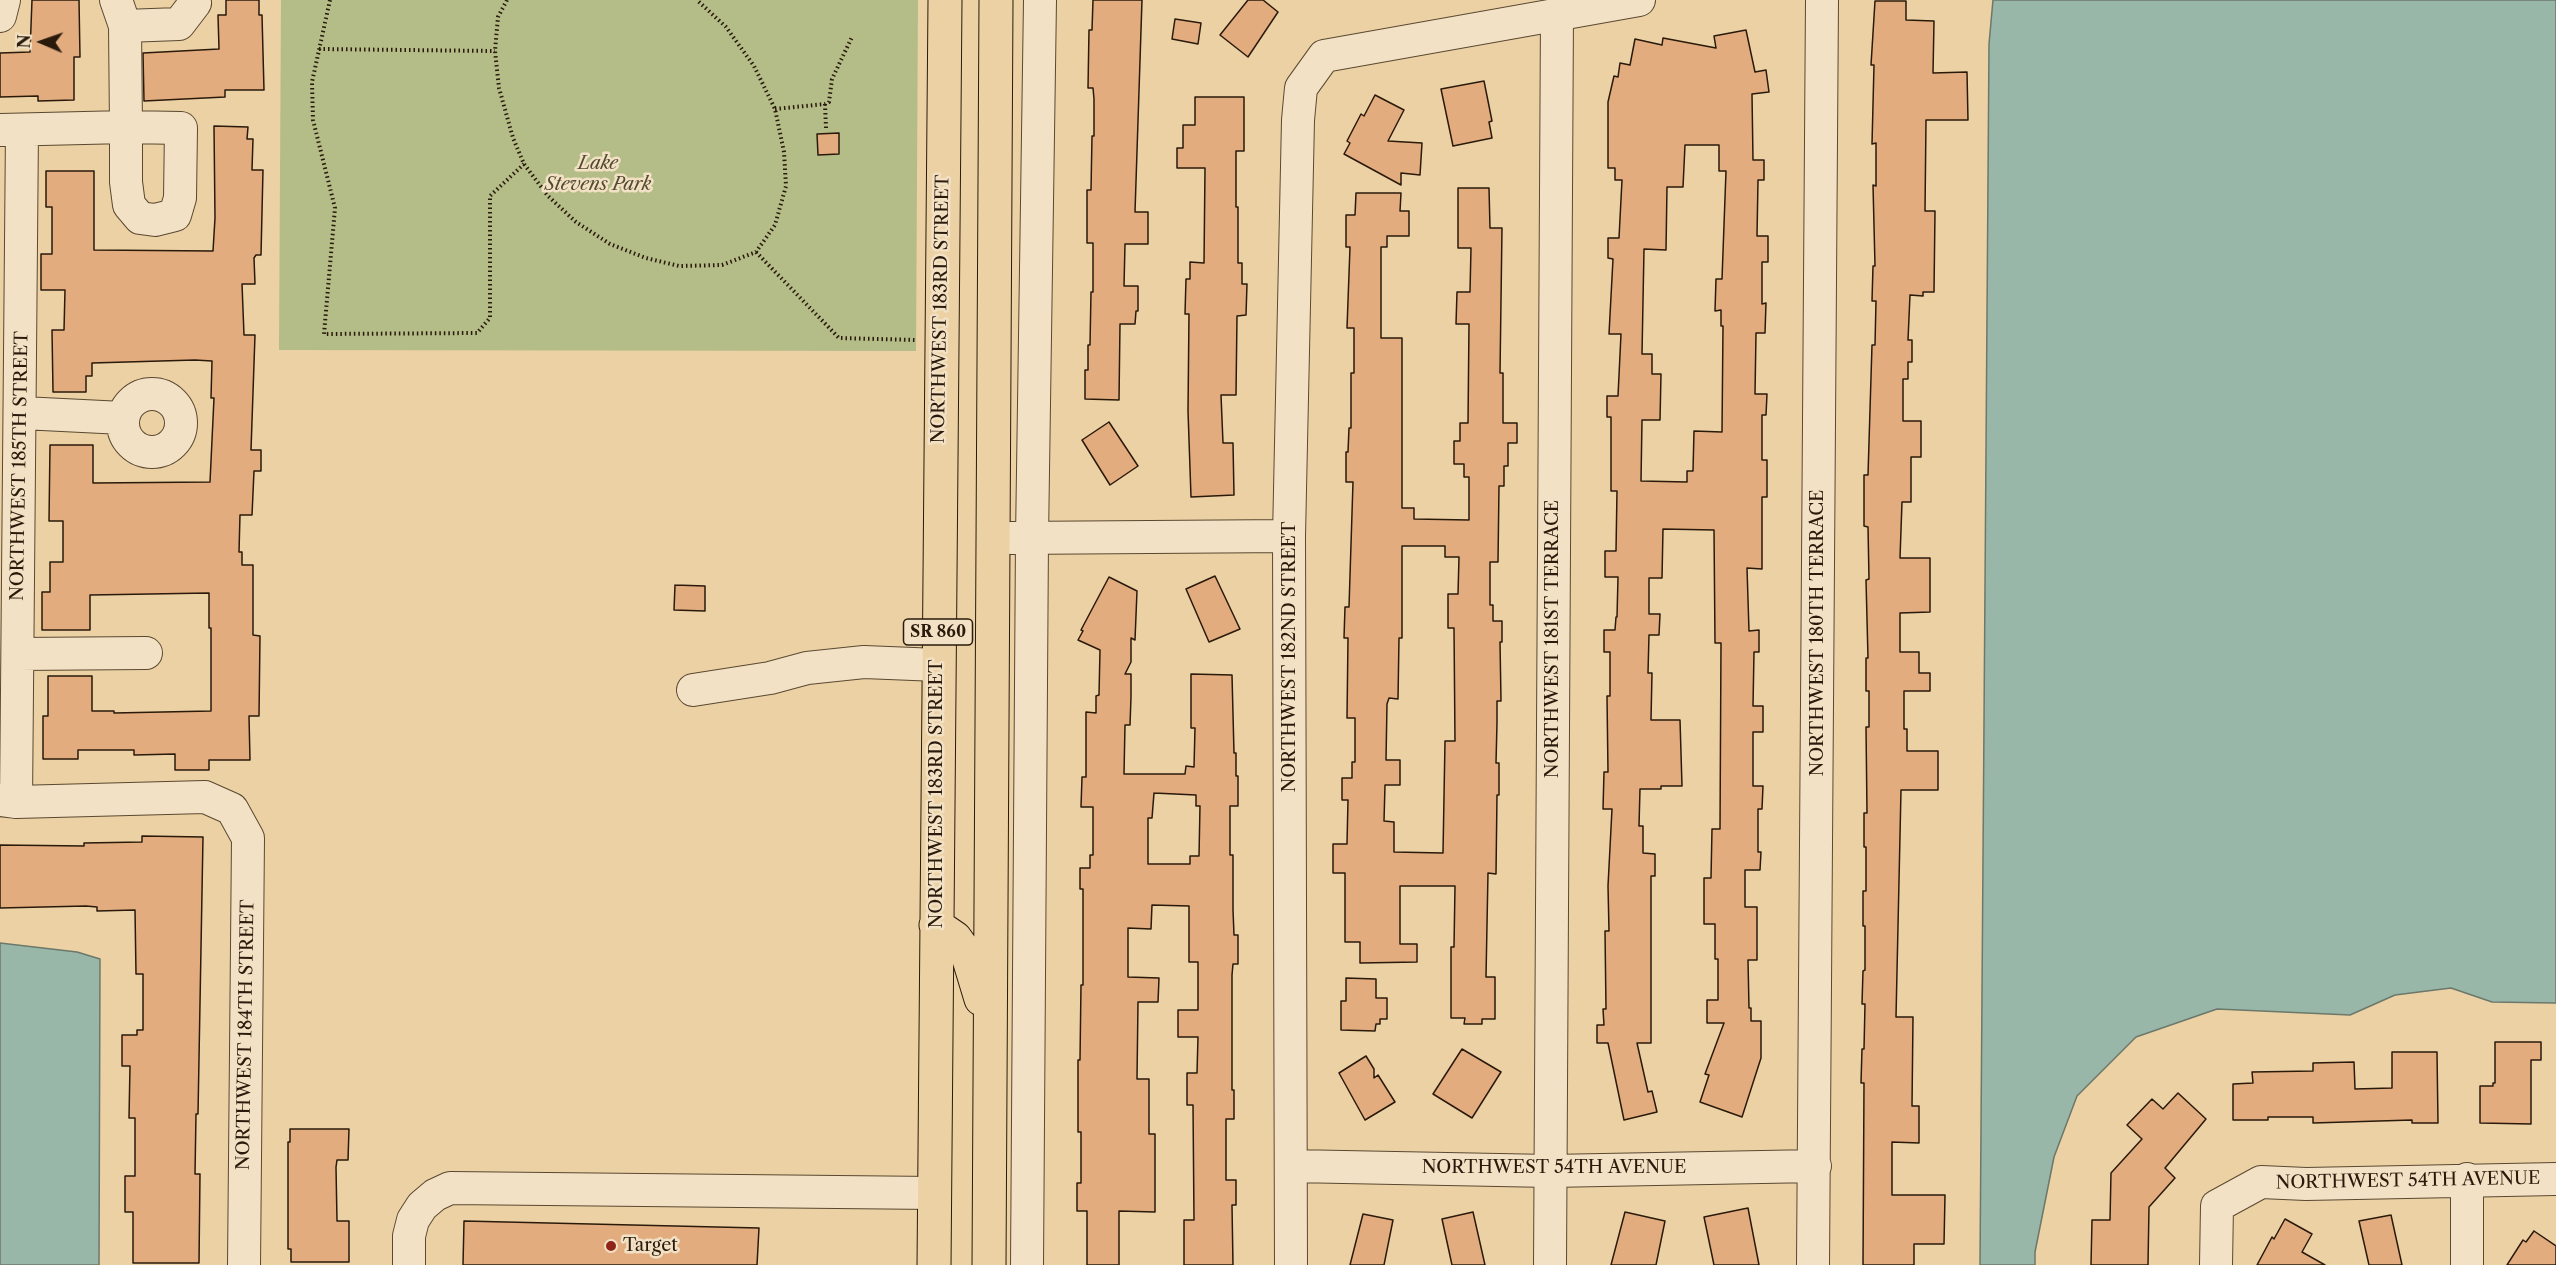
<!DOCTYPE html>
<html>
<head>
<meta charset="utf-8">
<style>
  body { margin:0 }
  #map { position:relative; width:2556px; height:1265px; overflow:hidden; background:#ebd1a4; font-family:"Libre Caslon Text",serif }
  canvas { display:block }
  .north { position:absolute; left:12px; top:12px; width:60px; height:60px; -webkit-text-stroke:4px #f2e1c4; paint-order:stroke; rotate:272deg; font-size:16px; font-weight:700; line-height:24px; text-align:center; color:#2a1a0b }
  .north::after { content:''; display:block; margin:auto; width:21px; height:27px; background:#2a1a0b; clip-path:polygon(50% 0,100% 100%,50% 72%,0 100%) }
</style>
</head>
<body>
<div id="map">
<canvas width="2556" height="1265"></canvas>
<div class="north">N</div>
</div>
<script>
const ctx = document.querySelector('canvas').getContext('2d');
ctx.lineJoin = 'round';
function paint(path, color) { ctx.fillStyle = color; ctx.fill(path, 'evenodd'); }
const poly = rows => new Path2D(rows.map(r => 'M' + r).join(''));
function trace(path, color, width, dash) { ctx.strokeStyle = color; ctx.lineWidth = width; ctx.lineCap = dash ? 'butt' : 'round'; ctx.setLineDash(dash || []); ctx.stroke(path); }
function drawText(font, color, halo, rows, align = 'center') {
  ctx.font = font + ' "Libre Caslon Text",serif'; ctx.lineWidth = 5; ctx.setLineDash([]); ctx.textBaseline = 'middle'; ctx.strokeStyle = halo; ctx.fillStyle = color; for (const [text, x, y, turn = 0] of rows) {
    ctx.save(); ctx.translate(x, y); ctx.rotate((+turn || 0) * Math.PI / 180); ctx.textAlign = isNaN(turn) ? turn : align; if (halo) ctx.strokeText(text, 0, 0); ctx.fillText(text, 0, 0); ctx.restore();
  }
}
paint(poly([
  [281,0,918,0,916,351,279,350]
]), '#b4bc88');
const water = poly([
  [1993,0,2556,0,2556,1003,2492,1002,2451,988,2395,995,2350,1015,2217,1009,2136,1037,2077,1096,2054,1157,2035,1252,2035,1265,1980,1265,1989,44,1993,0],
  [0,943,77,952,100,959,99,1265,0,1265,0,943]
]);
paint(water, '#98b7a9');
trace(water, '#6c786a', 1.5);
const building = poly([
  [32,0,79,0,80,57,74,57,74,100,38,101,38,96,0,97,0,53,30,52,32,0],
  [226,0,259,0,259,15,262,15,264,90,225,90,225,97,144,101,143,53,219,49,218,15,226,15,226,0],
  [1093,0,1142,0,1135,212,1148,212,1148,244,1125,244,1124,286,1138,286,1138,311,1136,311,1135,324,1120,324,1119,400,1085,399,1085,370,1088,370,1088,345,1090,345,1091,292,1093,292,1093,243,1087,243,1087,190,1091,190,1092,136,1094,136,1094,99,1093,88,1088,88,1089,30,1092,30,1093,0],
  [1248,0,1263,0,1278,12,1248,57,1220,35,1248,0],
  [1875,1,1906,1,1906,20,1934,21,1933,73,1967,72,1968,120,1926,120,1925,211,1935,211,1934,292,1923,292,1923,296,1910,295,1908,340,1912,340,1912,362,1908,362,1908,379,1903,379,1903,421,1921,421,1921,457,1911,457,1911,502,1902,502,1900,558,1930,558,1930,612,1900,613,1900,652,1919,652,1919,673,1930,673,1930,691,1904,691,1904,729,1907,729,1907,751,1938,751,1938,790,1901,790,1896,1017,1913,1017,1912,1106,1919,1106,1919,1143,1892,1142,1892,1195,1945,1195,1944,1244,1914,1244,1914,1265,1863,1265,1864,1083,1861,1083,1862,1049,1864,1049,1865,1004,1862,1004,1863,971,1865,970,1865,926,1863,926,1863,891,1866,891,1866,847,1864,847,1864,813,1867,813,1866,727,1869,727,1869,691,1866,691,1866,658,1868,658,1866,580,1869,579,1868,527,1864,526,1864,475,1868,475,1872,345,1875,345,1876,301,1872,301,1873,266,1875,266,1873,185,1876,186,1876,143,1872,144,1874,65,1871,65,1875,1],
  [1175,19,1201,23,1198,44,1172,39,1175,19],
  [1746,30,1755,72,1766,70,1769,92,1752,94,1753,160,1764,160,1764,180,1758,180,1757,236,1768,236,1768,262,1762,262,1762,304,1766,303,1765,333,1756,333,1755,394,1767,394,1766,415,1762,415,1762,460,1767,460,1767,497,1762,497,1762,569,1747,568,1749,631,1759,630,1759,652,1754,652,1753,706,1763,706,1763,732,1753,732,1753,786,1763,786,1762,809,1758,809,1758,852,1761,852,1760,870,1745,870,1745,907,1757,907,1757,960,1748,960,1749,1008,1751,1008,1751,1021,1761,1021,1761,1058,1742,1117,1700,1102,1709,1075,1705,1074,1724,1023,1707,1023,1707,1000,1718,1000,1718,959,1715,959,1715,924,1704,924,1704,878,1711,878,1712,829,1720,829,1721,643,1715,643,1714,530,1663,529,1662,578,1649,578,1649,614,1660,614,1659,635,1649,635,1648,673,1652,673,1651,720,1680,720,1682,786,1661,786,1661,789,1640,789,1639,826,1643,826,1643,853,1655,854,1655,876,1651,876,1651,1043,1637,1043,1648,1092,1652,1091,1657,1112,1624,1120,1608,1043,1597,1043,1597,1025,1604,1025,1603,1009,1606,1009,1605,931,1609,931,1608,886,1612,809,1603,809,1604,772,1608,772,1607,696,1610,696,1610,652,1604,652,1604,630,1615,630,1616,617,1617,617,1618,577,1605,577,1605,551,1616,551,1617,491,1611,491,1611,417,1607,417,1607,396,1618,396,1621,334,1609,334,1613,259,1608,258,1608,238,1619,238,1622,180,1615,180,1615,168,1608,168,1608,102,1614,76,1618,77,1620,63,1630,65,1635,39,1662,45,1663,38,1716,48,1714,36,1746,30],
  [1685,145,1719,145,1719,171,1726,171,1722,279,1716,279,1715,311,1721,310,1721,326,1723,326,1722,432,1694,431,1693,471,1687,471,1687,482,1641,481,1642,420,1660,420,1661,374,1652,374,1652,354,1642,354,1644,249,1666,250,1667,187,1683,187,1685,145],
  [1484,81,1492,121,1489,122,1492,138,1453,146,1441,89,1484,81],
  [1375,95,1404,110,1388,141,1422,143,1420,175,1401,173,1401,185,1344,154,1350,143,1347,141,1361,114,1364,116,1375,95],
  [1195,97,1244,97,1244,151,1236,151,1236,207,1238,207,1238,263,1242,263,1242,284,1247,284,1246,315,1237,316,1236,395,1221,395,1223,443,1233,443,1234,495,1191,497,1188,411,1189,314,1185,314,1186,279,1190,279,1190,262,1204,263,1205,168,1177,168,1177,148,1183,148,1183,125,1195,125,1195,97],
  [214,126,248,127,247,139,253,139,252,170,263,170,261,255,256,255,254,258,255,284,242,284,244,335,255,335,251,450,261,450,261,471,254,471,252,515,240,515,239,552,242,552,242,565,253,565,253,635,260,636,259,716,249,716,250,760,209,760,209,770,175,770,175,754,134,755,134,750,78,750,78,759,43,759,43,716,48,716,48,676,92,676,92,711,114,711,114,713,211,711,211,628,209,628,209,593,90,595,90,630,42,630,42,592,50,592,50,562,63,562,63,521,49,521,50,445,93,445,93,483,210,482,214,398,211,398,212,361,195,360,92,363,92,376,86,376,86,392,53,392,52,330,64,330,65,290,41,290,41,254,52,254,52,207,46,207,46,171,94,171,94,250,213,251,215,218,214,126],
  [839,133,839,154,818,155,817,134,839,133],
  [1458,188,1489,188,1490,228,1502,228,1500,373,1503,373,1503,423,1517,423,1517,443,1508,443,1508,466,1504,466,1504,486,1499,486,1498,562,1490,562,1490,605,1493,605,1493,621,1502,621,1502,642,1500,642,1501,701,1497,701,1497,723,1496,763,1499,763,1499,795,1497,795,1496,874,1488,873,1486,977,1495,977,1495,1019,1482,1019,1482,1024,1464,1024,1465,1018,1451,1018,1451,947,1454,947,1455,886,1400,886,1400,944,1417,944,1417,962,1360,963,1360,942,1345,942,1345,873,1333,873,1333,844,1347,844,1348,800,1342,800,1342,778,1352,778,1352,762,1355,762,1355,718,1347,718,1348,638,1344,638,1345,607,1349,607,1353,482,1346,482,1346,452,1348,452,1349,428,1351,428,1351,373,1354,373,1354,328,1347,328,1350,247,1346,247,1346,215,1355,215,1356,193,1401,193,1400,211,1409,211,1409,236,1387,236,1387,247,1381,247,1381,338,1402,338,1402,508,1414,508,1414,519,1469,520,1469,477,1464,477,1464,464,1454,464,1454,441,1460,441,1460,423,1468,423,1469,324,1456,324,1457,292,1470,292,1471,248,1458,248,1458,188],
  [1402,546,1445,546,1445,557,1459,557,1458,594,1448,594,1448,628,1454,628,1455,741,1445,741,1443,853,1394,852,1394,822,1384,821,1385,785,1400,785,1400,760,1386,760,1387,704,1389,698,1398,699,1399,638,1402,638,1402,546],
  [1109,422,1138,466,1110,485,1082,440,1109,422],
  [1215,576,1240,629,1209,642,1186,589,1215,576],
  [1109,577,1137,591,1135,640,1131,638,1131,662,1125,674,1131,674,1131,697,1130,725,1125,725,1124,774,1185,774,1186,766,1194,767,1195,728,1191,728,1191,674,1232,675,1234,753,1236,753,1236,776,1238,776,1238,806,1230,806,1230,855,1233,855,1233,910,1234,935,1238,935,1238,964,1233,964,1232,975,1232,1090,1234,1090,1234,1119,1226,1119,1226,1180,1236,1180,1236,1205,1232,1205,1233,1265,1184,1265,1184,1220,1194,1220,1193,1105,1187,1105,1187,1073,1197,1073,1198,1037,1178,1037,1178,1010,1198,1010,1198,962,1189,962,1189,906,1152,905,1151,929,1128,928,1128,977,1159,978,1158,1002,1138,1002,1137,1079,1149,1079,1149,1134,1155,1134,1155,1212,1119,1211,1119,1265,1087,1265,1087,1211,1077,1211,1077,1183,1081,1183,1081,1132,1078,1132,1078,1060,1080,1060,1081,985,1083,985,1083,889,1080,889,1080,868,1090,868,1090,855,1093,855,1093,807,1081,807,1082,777,1086,777,1086,712,1096,713,1096,696,1099,695,1100,650,1078,640,1083,631,1081,630,1109,577],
  [1154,793,1196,795,1196,806,1200,806,1199,856,1190,856,1190,864,1148,864,1148,818,1152,818,1154,793],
  [675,585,705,586,705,611,674,610,675,585],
  [142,836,203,837,198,1114,196,1114,195,1174,200,1174,199,1263,133,1263,133,1212,125,1212,125,1176,135,1176,135,1118,129,1118,130,1066,122,1066,122,1035,137,1035,137,1030,143,1030,143,974,136,974,135,910,97,911,97,907,86,906,0,908,0,845,84,846,84,843,142,842,142,836],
  [1346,978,1376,979,1376,998,1387,998,1387,1019,1380,1019,1380,1024,1376,1024,1375,1031,1341,1030,1341,1001,1346,1001,1346,978],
  [2495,1042,2541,1042,2541,1060,2531,1060,2531,1124,2480,1123,2480,1086,2493,1086,2493,1083,2495,1083,2495,1042],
  [1462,1049,1501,1072,1472,1118,1433,1094,1462,1049],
  [2392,1052,2437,1052,2438,1123,2412,1123,2412,1120,2313,1123,2313,1117,2268,1117,2268,1120,2233,1120,2233,1084,2253,1083,2252,1072,2313,1071,2313,1063,2354,1062,2355,1089,2392,1088,2392,1052],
  [1366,1056,1374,1069,1374,1078,1378,1075,1395,1102,1365,1120,1339,1073,1366,1056],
  [2178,1093,2206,1119,2165,1168,2175,1178,2149,1207,2148,1265,2091,1265,2092,1220,2110,1220,2111,1173,2142,1139,2127,1125,2152,1099,2163,1109,2178,1093],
  [290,1129,349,1129,348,1160,337,1160,336,1167,337,1221,349,1221,349,1262,291,1262,291,1249,288,1249,288,1142,290,1142,290,1129],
  [1748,1208,1759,1265,1714,1265,1704,1217,1748,1208],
  [1473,1212,1485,1265,1452,1265,1442,1219,1473,1212],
  [1625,1212,1665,1221,1656,1265,1611,1265,1625,1212],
  [1363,1214,1393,1220,1384,1265,1350,1265,1363,1214],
  [2391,1215,2402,1265,2369,1265,2359,1221,2391,1215],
  [2285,1219,2312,1234,2302,1252,2325,1265,2257,1265,2272,1237,2274,1239,2285,1219],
  [464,1221,759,1228,757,1265,463,1265,464,1221],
  [2534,1231,2556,1246,2556,1265,2507,1265,2523,1240,2526,1242,2534,1231]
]);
paint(building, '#e2ac7f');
trace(building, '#2a1a0b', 1.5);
const minor = poly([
  [0,16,4,0],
  [125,26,179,24,195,3,194,0],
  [0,130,126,127,181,128,180,198,175,215,155,220,140,218,129,205,126,182,126,127,125,26,116,0],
  '123 423a29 29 0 1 1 58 0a29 29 0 1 1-58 0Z',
  [22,413,123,418],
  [1011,538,1289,536],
  [18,654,146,653],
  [693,690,770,678,807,668,864,662,938,665],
  [0,800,16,802,205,797,232,809,248,838,244,1265],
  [16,802,22,130],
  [1292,1166,1550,1171,1815,1166],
  [2467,1179,2467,1265],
  [409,1265,409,1236,413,1220,422,1206,435,1195,450,1188,934,1193],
  [1027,1265,1032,538,1040,0],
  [1291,1265,1289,536,1298,120,1301,88,1324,56,1639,0],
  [1550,1265,1557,13],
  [1813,1265,1822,0],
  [2216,1265,2217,1206,2261,1182,2306,1184,2556,1179]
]);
const major = poly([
  [936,925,955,938,968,956,981,999],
  [934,1265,945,0],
  [989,1265,996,0]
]);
trace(minor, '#5a4831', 34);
trace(major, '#2a1a0b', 35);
trace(poly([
  [330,0,312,82,313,120,335,208,324,334,477,333,490,318,490,196,524,164],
  [507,0,498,17,495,51,499,88,513,138,524,164,548,196,576,222,610,244,646,258,679,266,722,265,756,252,775,225,786,186,784,152,775,109,754,66,726,27,697,0],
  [319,49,495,51],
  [825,104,826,128],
  [775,109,825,104,829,102,832,79,852,37],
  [756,252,839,338,917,340]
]), '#2a1a0b', 4, [1.5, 3]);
trace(minor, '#f2e1c4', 32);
trace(major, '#ebd1a4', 33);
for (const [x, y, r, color] of [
  [611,1246,6,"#8f2418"]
]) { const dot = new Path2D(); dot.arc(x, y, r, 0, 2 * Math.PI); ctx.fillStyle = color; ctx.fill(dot); trace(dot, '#f2e1c4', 2); }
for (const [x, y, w] of [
  [938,632,69]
]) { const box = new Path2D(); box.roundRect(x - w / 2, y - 13, w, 26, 4.5); ctx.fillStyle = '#f2e1c4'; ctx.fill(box); trace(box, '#2a1a0b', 1.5); }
drawText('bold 16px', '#2a1a0b', null, [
  ["SR 860",938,632]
]);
drawText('italic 18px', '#534b30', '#f2e1c4', [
  ["Lake",598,164],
  ["Stevens Park",598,185]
]);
drawText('18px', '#2a1a0b', '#f2e1c4', [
  ["NORTHWEST 183RD STREET",941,309,-89],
  ["NORTHWEST 185TH STREET",20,466,-89],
  ["NORTHWEST 180TH TERRACE",1818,633,-90],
  ["NORTHWEST 181ST TERRACE",1553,639,-90],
  ["NORTHWEST 182ND STREET",1290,657,-90],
  ["NORTHWEST 183RD STREET",937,794,-90],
  ["NORTHWEST 184TH STREET",246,1035,-89],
  ["NORTHWEST 54TH AVENUE",1554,1168],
  ["NORTHWEST 54TH AVENUE",2408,1181,-1]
]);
drawText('18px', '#2a1a0b', '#f2e1c4', [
  ["Target",623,1246]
], 'left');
</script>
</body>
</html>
